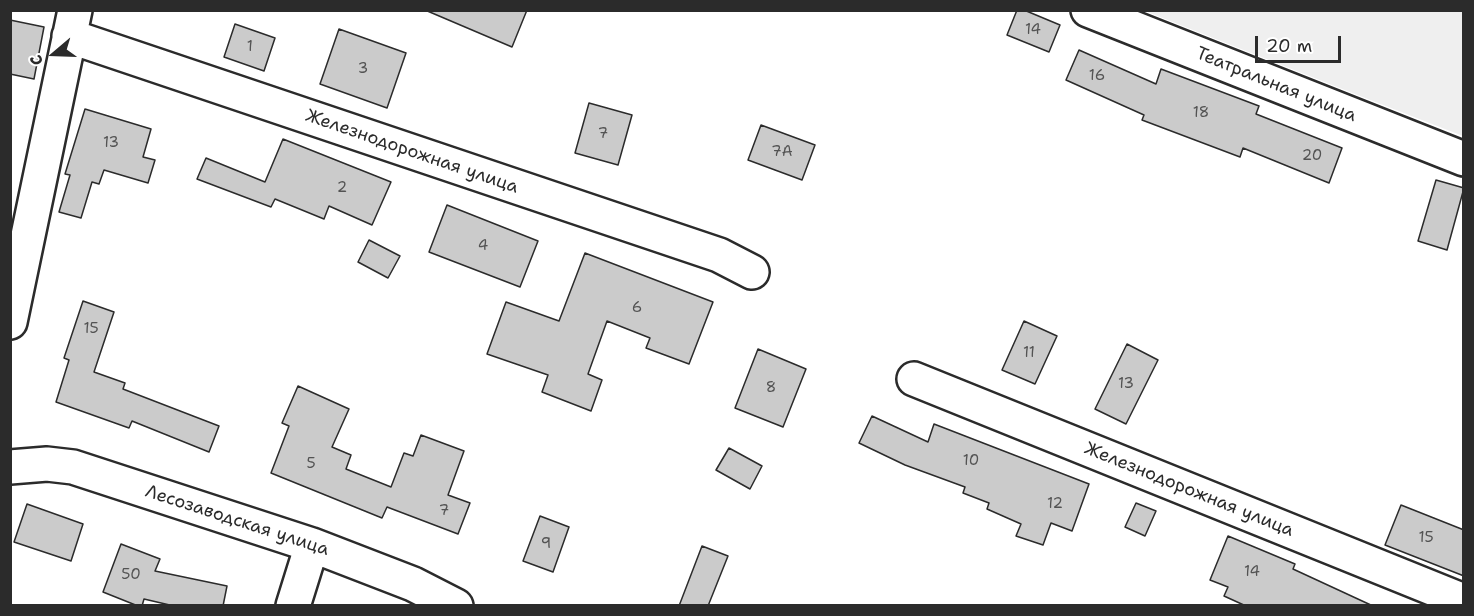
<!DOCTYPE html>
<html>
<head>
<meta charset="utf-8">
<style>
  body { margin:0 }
  #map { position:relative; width:1474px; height:616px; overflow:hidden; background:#fff; font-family:"Shantell Sans",sans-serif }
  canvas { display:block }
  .frame { position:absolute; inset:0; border:12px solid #2b2b2b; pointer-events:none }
  .north { position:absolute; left:24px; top:24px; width:60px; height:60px; -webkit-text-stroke:4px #fff; paint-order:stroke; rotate:251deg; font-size:16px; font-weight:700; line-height:24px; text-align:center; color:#2b2b2b }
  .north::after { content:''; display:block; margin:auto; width:21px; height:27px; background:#2b2b2b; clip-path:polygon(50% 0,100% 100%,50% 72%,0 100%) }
  .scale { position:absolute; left:1255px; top:36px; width:86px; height:27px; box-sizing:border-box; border:3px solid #2b2b2b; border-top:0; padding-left:8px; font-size:18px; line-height:21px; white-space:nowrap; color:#2b2b2b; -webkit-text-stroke:4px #fff; paint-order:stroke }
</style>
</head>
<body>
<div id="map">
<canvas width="1474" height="616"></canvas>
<div class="frame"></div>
<div class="north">С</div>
<div class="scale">20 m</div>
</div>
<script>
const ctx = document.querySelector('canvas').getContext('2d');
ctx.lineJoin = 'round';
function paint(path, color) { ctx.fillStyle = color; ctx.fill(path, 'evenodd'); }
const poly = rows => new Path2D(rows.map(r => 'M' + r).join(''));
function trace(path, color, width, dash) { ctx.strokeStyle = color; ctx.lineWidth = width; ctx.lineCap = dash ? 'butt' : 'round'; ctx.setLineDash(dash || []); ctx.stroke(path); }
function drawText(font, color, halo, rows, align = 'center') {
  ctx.font = font + ' "Shantell Sans",sans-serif'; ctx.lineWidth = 6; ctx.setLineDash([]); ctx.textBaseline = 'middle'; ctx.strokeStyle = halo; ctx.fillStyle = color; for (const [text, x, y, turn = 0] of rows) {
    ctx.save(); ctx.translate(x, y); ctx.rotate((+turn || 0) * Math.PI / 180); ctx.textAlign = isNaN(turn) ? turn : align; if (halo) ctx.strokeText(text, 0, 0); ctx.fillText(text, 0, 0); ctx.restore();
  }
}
paint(poly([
  [1145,11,1463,11,1463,136,1355,94]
]), '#efefef');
const building = poly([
  [425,10,527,10,512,47,425,10],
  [1017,10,1024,10,1060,25,1049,52,1007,35,1017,10],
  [10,20,44,27,34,79,10,74,10,20],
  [235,24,275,38,264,71,224,57,235,24],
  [339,29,406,53,387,108,320,84,339,29],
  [1079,50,1156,84,1161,69,1259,106,1256,114,1342,148,1329,183,1243,148,1240,157,1142,120,1144,115,1066,80,1079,50],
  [589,103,632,115,618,165,575,153,589,103],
  [85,109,151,129,143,157,155,160,148,183,104,170,99,184,92,182,81,218,59,212,70,175,65,174,85,109],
  [761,125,815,145,802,180,748,160,761,125],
  [283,139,391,182,372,225,329,206,324,219,275,199,271,207,197,179,206,158,265,182,283,139],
  [1436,180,1464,188,1447,250,1418,241,1436,180],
  [447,205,538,241,520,287,429,252,447,205],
  [369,240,400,256,388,278,358,262,369,240],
  [585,253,713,302,689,364,646,348,650,338,607,321,588,374,602,380,591,411,542,392,548,375,487,354,506,302,559,321,585,253],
  [83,301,114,312,94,372,125,383,123,389,219,426,209,452,132,421,129,428,56,402,69,360,64,358,83,301],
  [1024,321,1057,336,1035,384,1002,370,1024,321],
  [1127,344,1158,360,1126,424,1095,409,1127,344],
  [758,349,806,369,783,427,735,408,758,349],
  [298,386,349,409,332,447,351,455,346,469,391,487,404,453,413,456,421,435,464,451,448,495,470,503,458,534,387,507,382,518,271,473,289,426,282,423,298,386],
  [872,416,928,442,934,424,1089,484,1072,531,1051,523,1043,545,1016,536,1021,524,987,509,989,503,963,493,965,487,905,465,859,443,872,416],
  [729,448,762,466,750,489,716,470,729,448],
  [1136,503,1156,511,1145,536,1125,527,1136,503],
  [27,504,83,524,71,561,14,542,27,504],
  [1401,505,1464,530,1464,576,1385,545,1401,505],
  [540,516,569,527,553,572,523,561,540,516],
  [1228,536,1295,564,1293,569,1373,606,1246,606,1224,596,1228,587,1210,580,1228,536],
  [121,544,160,559,155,571,227,586,223,606,174,606,144,599,142,606,138,606,103,592,121,544],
  [702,546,728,556,708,606,679,606,702,546]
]);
paint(building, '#cbcbcb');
trace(building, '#2b2b2b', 1.5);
const minor = poly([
  [1088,10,1464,159],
  [69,36,719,255,752,272],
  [10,322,75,10],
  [914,379,1464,601],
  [10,467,47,464,73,467,312,545,413,584,456,606],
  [293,606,312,545]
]);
trace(minor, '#2b2b2b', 38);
trace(minor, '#fff', 33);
drawText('15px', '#535353', null, [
  ["14",1033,30],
  ["1",250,47],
  ["3",363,69],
  ["16",1097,76],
  ["18",1201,113],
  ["7",603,134],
  ["13",111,143],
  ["7А",782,152],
  ["20",1312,156],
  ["2",342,188],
  ["4",483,246],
  ["6",637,308],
  ["15",91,329],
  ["11",1029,353],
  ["13",1126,384],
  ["8",771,388],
  ["10",971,461],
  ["5",311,464],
  ["12",1055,504],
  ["7",444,511],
  ["15",1426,538],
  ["9",546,544],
  ["14",1252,572],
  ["50",131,575]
]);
drawText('18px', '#2b2b2b', '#fff', [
  ["Театральная улица",1276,85,22],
  ["Железнодорожная улица",412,152,19],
  ["Железнодорожная улица",1189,490,22],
  ["Лесозаводская улица",237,521,18]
]);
</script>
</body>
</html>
